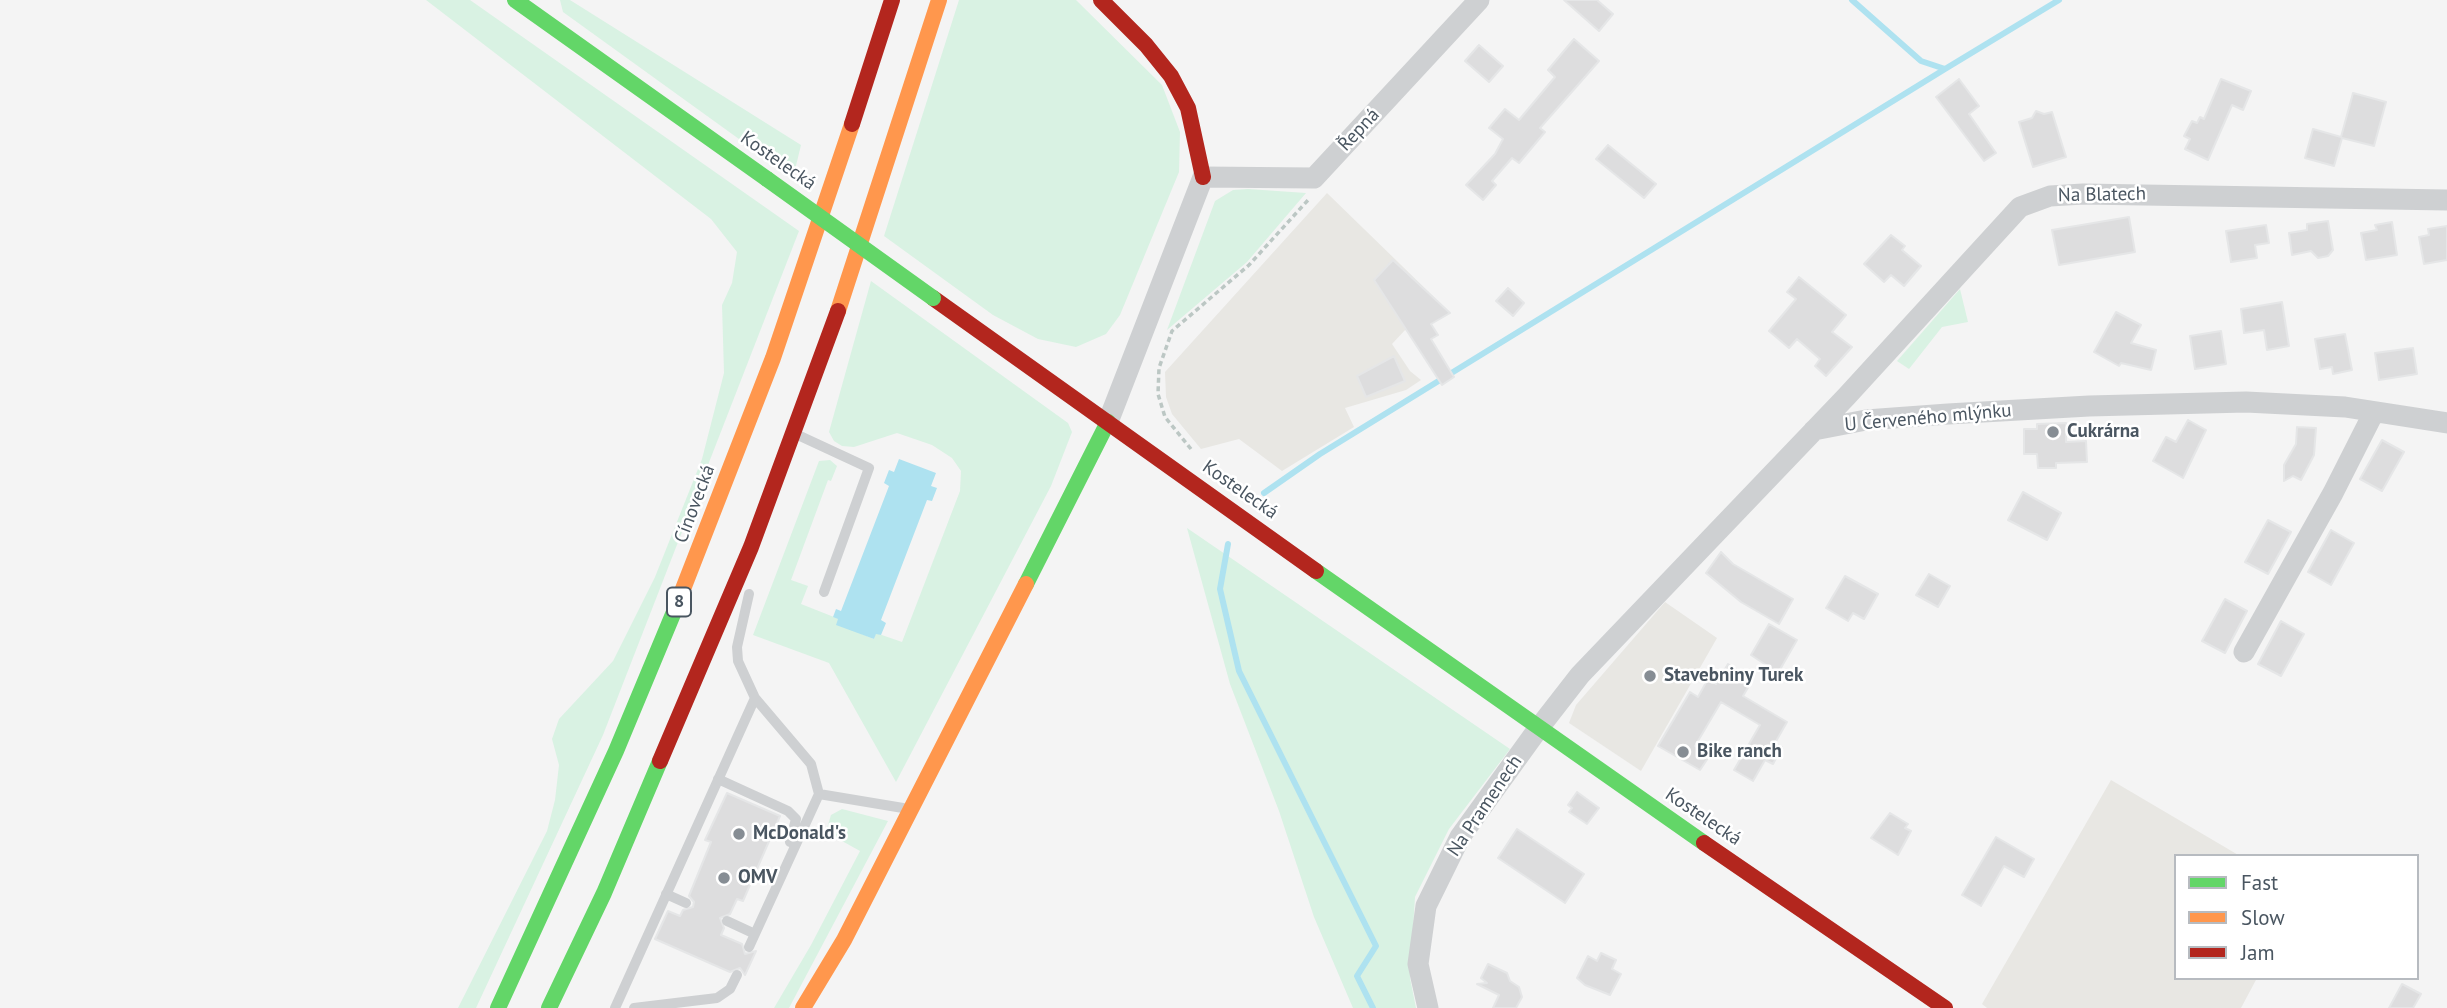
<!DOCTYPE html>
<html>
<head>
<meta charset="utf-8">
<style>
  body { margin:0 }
  #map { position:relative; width:2447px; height:1008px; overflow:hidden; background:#f4f4f4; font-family:"PT Sans",sans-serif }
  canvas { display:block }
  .legend { position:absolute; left:2174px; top:854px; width:245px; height:126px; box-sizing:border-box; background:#fff; border:2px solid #b7bbc0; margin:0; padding:9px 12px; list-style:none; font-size:21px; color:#4a5661 }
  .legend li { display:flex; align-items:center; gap:14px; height:35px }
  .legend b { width:35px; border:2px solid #b7bbc0 }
</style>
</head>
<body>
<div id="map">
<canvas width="2447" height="1008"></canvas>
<ul class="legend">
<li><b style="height:9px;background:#63d668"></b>Fast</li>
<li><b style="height:9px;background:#ff974d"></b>Slow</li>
<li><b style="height:9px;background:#b3261e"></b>Jam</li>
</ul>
</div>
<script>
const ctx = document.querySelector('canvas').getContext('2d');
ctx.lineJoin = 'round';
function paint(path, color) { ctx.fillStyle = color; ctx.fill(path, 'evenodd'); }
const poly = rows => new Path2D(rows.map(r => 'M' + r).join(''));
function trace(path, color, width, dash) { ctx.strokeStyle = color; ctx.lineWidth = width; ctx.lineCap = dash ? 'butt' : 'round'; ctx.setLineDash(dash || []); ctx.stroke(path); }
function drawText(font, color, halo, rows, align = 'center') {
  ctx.font = font + ' "PT Sans",sans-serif'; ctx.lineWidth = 5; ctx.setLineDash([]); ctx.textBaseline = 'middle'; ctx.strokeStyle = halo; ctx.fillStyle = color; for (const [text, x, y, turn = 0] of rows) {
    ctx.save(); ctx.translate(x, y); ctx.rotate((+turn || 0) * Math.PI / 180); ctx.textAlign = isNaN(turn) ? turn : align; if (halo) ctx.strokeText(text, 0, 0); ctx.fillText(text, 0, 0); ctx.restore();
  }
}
paint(poly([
  [1327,193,1435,298,1392,344,1410,371,1421,380,1406,390,1345,408,1354,427,1282,471,1239,439,1201,449,1172,414,1166,397,1165,372],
  [1665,602,1717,638,1641,771,1569,723,1576,705],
  [2111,780,2240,856,2176,856,2176,978,2257,978,2241,1008,1987,1008,1982,1004]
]), '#e8e7e3');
paint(poly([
  [426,0,470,0,799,231,603,735,476,1008,458,1008,547,831,555,800,559,765,552,739,559,719,613,661,655,577,702,459,724,373,722,305,732,283,737,252,711,219],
  [560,0,570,0,801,145,793,178,563,12],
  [959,0,1076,0,1162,85,1180,132,1179,172,1120,315,1106,334,1076,347,1038,339,993,315,884,236],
  [1248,189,1306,193,1247,262,1167,330,1215,201,1233,190],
  [871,281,1068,423,1072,432,1051,486,896,782,829,663,753,635,819,461,830,460,837,466,831,481,828,480,791,580,808,586,801,604,839,619,837,624,874,639,876,633,902,642,960,491,961,471,952,458,932,445,897,433,854,447,842,446,834,441,829,432],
  [1960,289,1968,322,1942,327,1909,369,1897,361],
  [1187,528,1510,749,1449,829,1415,897,1410,978,1416,1008,1353,1008,1314,917,1279,811,1230,684],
  [842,809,888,821,789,1008,774,1008,811,945,860,851,833,836,827,828,831,815]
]), '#d9f2e3');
paint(poly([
  [899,459,936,473,931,486,937,488,932,501,927,500,881,620,886,623,881,635,876,634,874,639,836,625,838,619,833,617,836,609,841,611,889,486,884,483,889,470,894,472]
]), '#aee2f0');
trace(poly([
  [1852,0,1921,61,1945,69,2059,0],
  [1264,493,1320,454,1945,69],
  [1228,544,1220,589,1239,671,1376,946,1357,976,1373,1008]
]), '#aee2f0', 6);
const building = poly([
  [1564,0,1597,0,1613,14,1599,31,1564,0],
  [1574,39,1599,61,1540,128,1545,132,1519,163,1512,158,1492,181,1496,185,1483,200,1466,185,1495,154,1503,139,1489,128,1505,109,1519,120,1555,77,1548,70,1574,39],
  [1479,45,1503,66,1489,82,1465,61,1479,45],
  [1959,79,1979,106,1969,114,1996,153,1984,161,1936,97,1959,79],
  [2221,79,2251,91,2243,110,2232,105,2208,160,2185,149,2190,139,2184,136,2192,121,2197,123,2200,117,2204,119,2221,79],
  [2353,93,2386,102,2374,146,2342,138,2334,166,2305,158,2313,129,2341,137,2353,93],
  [2036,111,2044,114,2052,112,2066,157,2033,167,2019,122,2032,118,2036,111],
  [1608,145,1656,184,1644,198,1596,159,1608,145],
  [2129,217,2135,252,2059,265,2052,230,2129,217],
  [2328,221,2333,250,2328,256,2318,258,2311,251,2292,255,2289,233,2307,230,2307,224,2328,221],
  [2392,222,2397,255,2366,260,2361,233,2377,230,2375,225,2392,222],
  [2266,225,2269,243,2255,245,2257,258,2231,262,2226,231,2266,225],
  [2447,226,2447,260,2424,264,2419,237,2429,235,2428,229,2447,226],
  [1891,235,1905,246,1902,250,1921,266,1904,286,1891,275,1884,282,1864,264,1891,235],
  [1393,260,1450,313,1431,324,1438,335,1431,339,1454,377,1442,385,1374,280,1393,260],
  [1799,277,1846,315,1832,332,1852,347,1826,376,1815,366,1820,359,1797,339,1789,348,1769,331,1796,299,1787,292,1799,277],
  [1508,288,1524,303,1513,316,1496,301,1508,288],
  [2282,302,2289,346,2267,350,2264,330,2244,333,2241,309,2282,302],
  [2116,312,2141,325,2131,343,2156,350,2151,370,2121,363,2119,366,2094,352,2116,312],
  [2221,331,2226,364,2195,369,2190,336,2221,331],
  [2345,334,2352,370,2333,374,2332,367,2320,369,2315,339,2345,334],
  [2413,348,2417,374,2379,380,2375,353,2413,348],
  [1394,356,1405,381,1366,397,1357,376,1394,356],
  [2188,420,2206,430,2183,478,2153,461,2166,437,2176,442,2188,420],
  [2066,423,2066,442,2086,441,2087,462,2056,463,2056,468,2038,468,2037,454,2024,454,2024,429,2037,429,2037,424,2066,423],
  [2297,427,2316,428,2314,455,2301,480,2293,476,2284,481,2284,465,2296,444,2297,427],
  [2382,440,2404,452,2382,491,2360,479,2382,440],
  [2023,492,2061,513,2047,540,2008,520,2023,492],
  [2268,520,2291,532,2268,574,2245,562,2268,520],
  [2331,530,2354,543,2331,585,2308,572,2331,530],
  [1721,552,1733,564,1793,599,1779,624,1741,602,1706,573,1721,552],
  [1929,574,1950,586,1938,607,1916,595,1929,574],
  [1845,576,1878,594,1864,619,1853,613,1848,621,1826,608,1845,576],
  [2225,599,2247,611,2225,653,2202,641,2225,599],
  [2281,621,2304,634,2281,676,2258,664,2281,621],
  [1769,624,1797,640,1778,673,1751,655,1769,624],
  [1728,664,1753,679,1743,696,1787,722,1775,743,1782,747,1773,764,1765,760,1753,781,1734,770,1760,725,1721,702,1695,746,1710,755,1700,770,1658,746,1690,692,1698,697,1708,679,1716,684,1728,664],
  [1577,792,1599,808,1587,824,1569,812,1572,808,1568,805,1577,792],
  [727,793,780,816,743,901,737,899,730,914,720,918,724,928,721,935,742,944,745,954,756,951,745,975,740,968,730,972,655,939,668,911,680,916,683,910,693,907,694,902,689,896,711,842,705,840,727,793],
  [1890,813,1908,824,1905,828,1911,831,1898,855,1871,838,1890,813],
  [1517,829,1584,874,1565,903,1498,858,1517,829],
  [1996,837,2034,859,2024,877,2004,866,1981,906,1962,895,1996,837],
  [1601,953,1616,960,1612,969,1621,974,1610,995,1585,985,1577,978,1588,956,1597,961,1601,953],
  [1488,964,1507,973,1510,981,1519,987,1522,997,1516,1008,1493,1008,1499,995,1477,984,1487,983,1481,978,1488,964],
  [2402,984,2421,994,2413,1008,2389,1008,2402,984]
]);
paint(building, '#ddddde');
trace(building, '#e5e6e7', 2);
trace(poly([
  [1191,449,1165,417,1158,394,1159,368,1172,331,1249,265,1309,199]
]), '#bcc7c4', 3.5, [5, 3.5]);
trace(poly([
  [800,436,869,468,824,592],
  [718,779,788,811,796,819,790,842],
  [819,794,903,808],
  [666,894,686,903],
  [727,921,755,934],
  [749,947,819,794,811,764,755,698],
  [615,1008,755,698,738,661,737,647,749,594],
  [634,1008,717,998,730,989,737,975]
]), '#ced0d2', 10);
trace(poly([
  [1108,422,1203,177,1314,178,1479,0],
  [1814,430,1866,420,1948,414,2089,406,2246,402,2345,407,2447,423],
  [2244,652,2333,493,2374,412],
  [1428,1008,1418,964,1426,906,1460,837,1538,729,1580,675,1846,397,2020,207,2050,196,2083,194,2447,200]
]), '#ced0d2', 21);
trace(poly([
  [515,0,767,179],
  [1316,571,1704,843],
  [1026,584,1108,422],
  [498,1008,616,751,676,607],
  [549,1008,604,893,660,761]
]), '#63d668', 16);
trace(poly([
  [838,311,939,0],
  [676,607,773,358,852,124],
  [803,1008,844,940,1026,584]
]), '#ff974d', 16);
trace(poly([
  [1101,0,1146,45,1171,76,1188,108,1203,177],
  [852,124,892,0],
  [933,298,1316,571],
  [660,761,751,547,838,311],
  [1704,843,1945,1008]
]), '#b3261e', 16);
trace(poly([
  [767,179,933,298]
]), '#63d668', 16);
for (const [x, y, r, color] of [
  [2053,432,7,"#868d94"],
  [1650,676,7,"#868d94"],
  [1683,752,7,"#868d94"],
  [739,834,7,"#868d94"],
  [724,878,7,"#868d94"]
]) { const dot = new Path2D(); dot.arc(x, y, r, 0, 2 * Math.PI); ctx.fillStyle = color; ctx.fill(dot); trace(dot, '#fff', 2.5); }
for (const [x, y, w] of [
  [679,602,24]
]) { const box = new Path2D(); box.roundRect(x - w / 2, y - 14.5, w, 29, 5); ctx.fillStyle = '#fff'; ctx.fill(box); trace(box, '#4a5661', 2); }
drawText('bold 18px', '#4a5661', null, [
  ["8",679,602]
]);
drawText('19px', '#4a5661', '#fff', [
  ["Řepná",1359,130,-47],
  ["Kostelecká",778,161,35],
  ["Na Blatech",2102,195,-1],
  ["U Červeného mlýnku",1928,418,-5],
  ["Kostelecká",1240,490,35],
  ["Cínovecká",695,504,-69],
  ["Na Pramenech",1485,806,-56],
  ["Kostelecká",1703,817,34]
]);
drawText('bold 19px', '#4a5661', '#fff', [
  ["Cukrárna",2067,432],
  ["Stavebniny Turek",1664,676],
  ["Bike ranch",1697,752],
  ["McDonald's",753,834],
  ["OMV",738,878]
], 'left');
</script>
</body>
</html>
